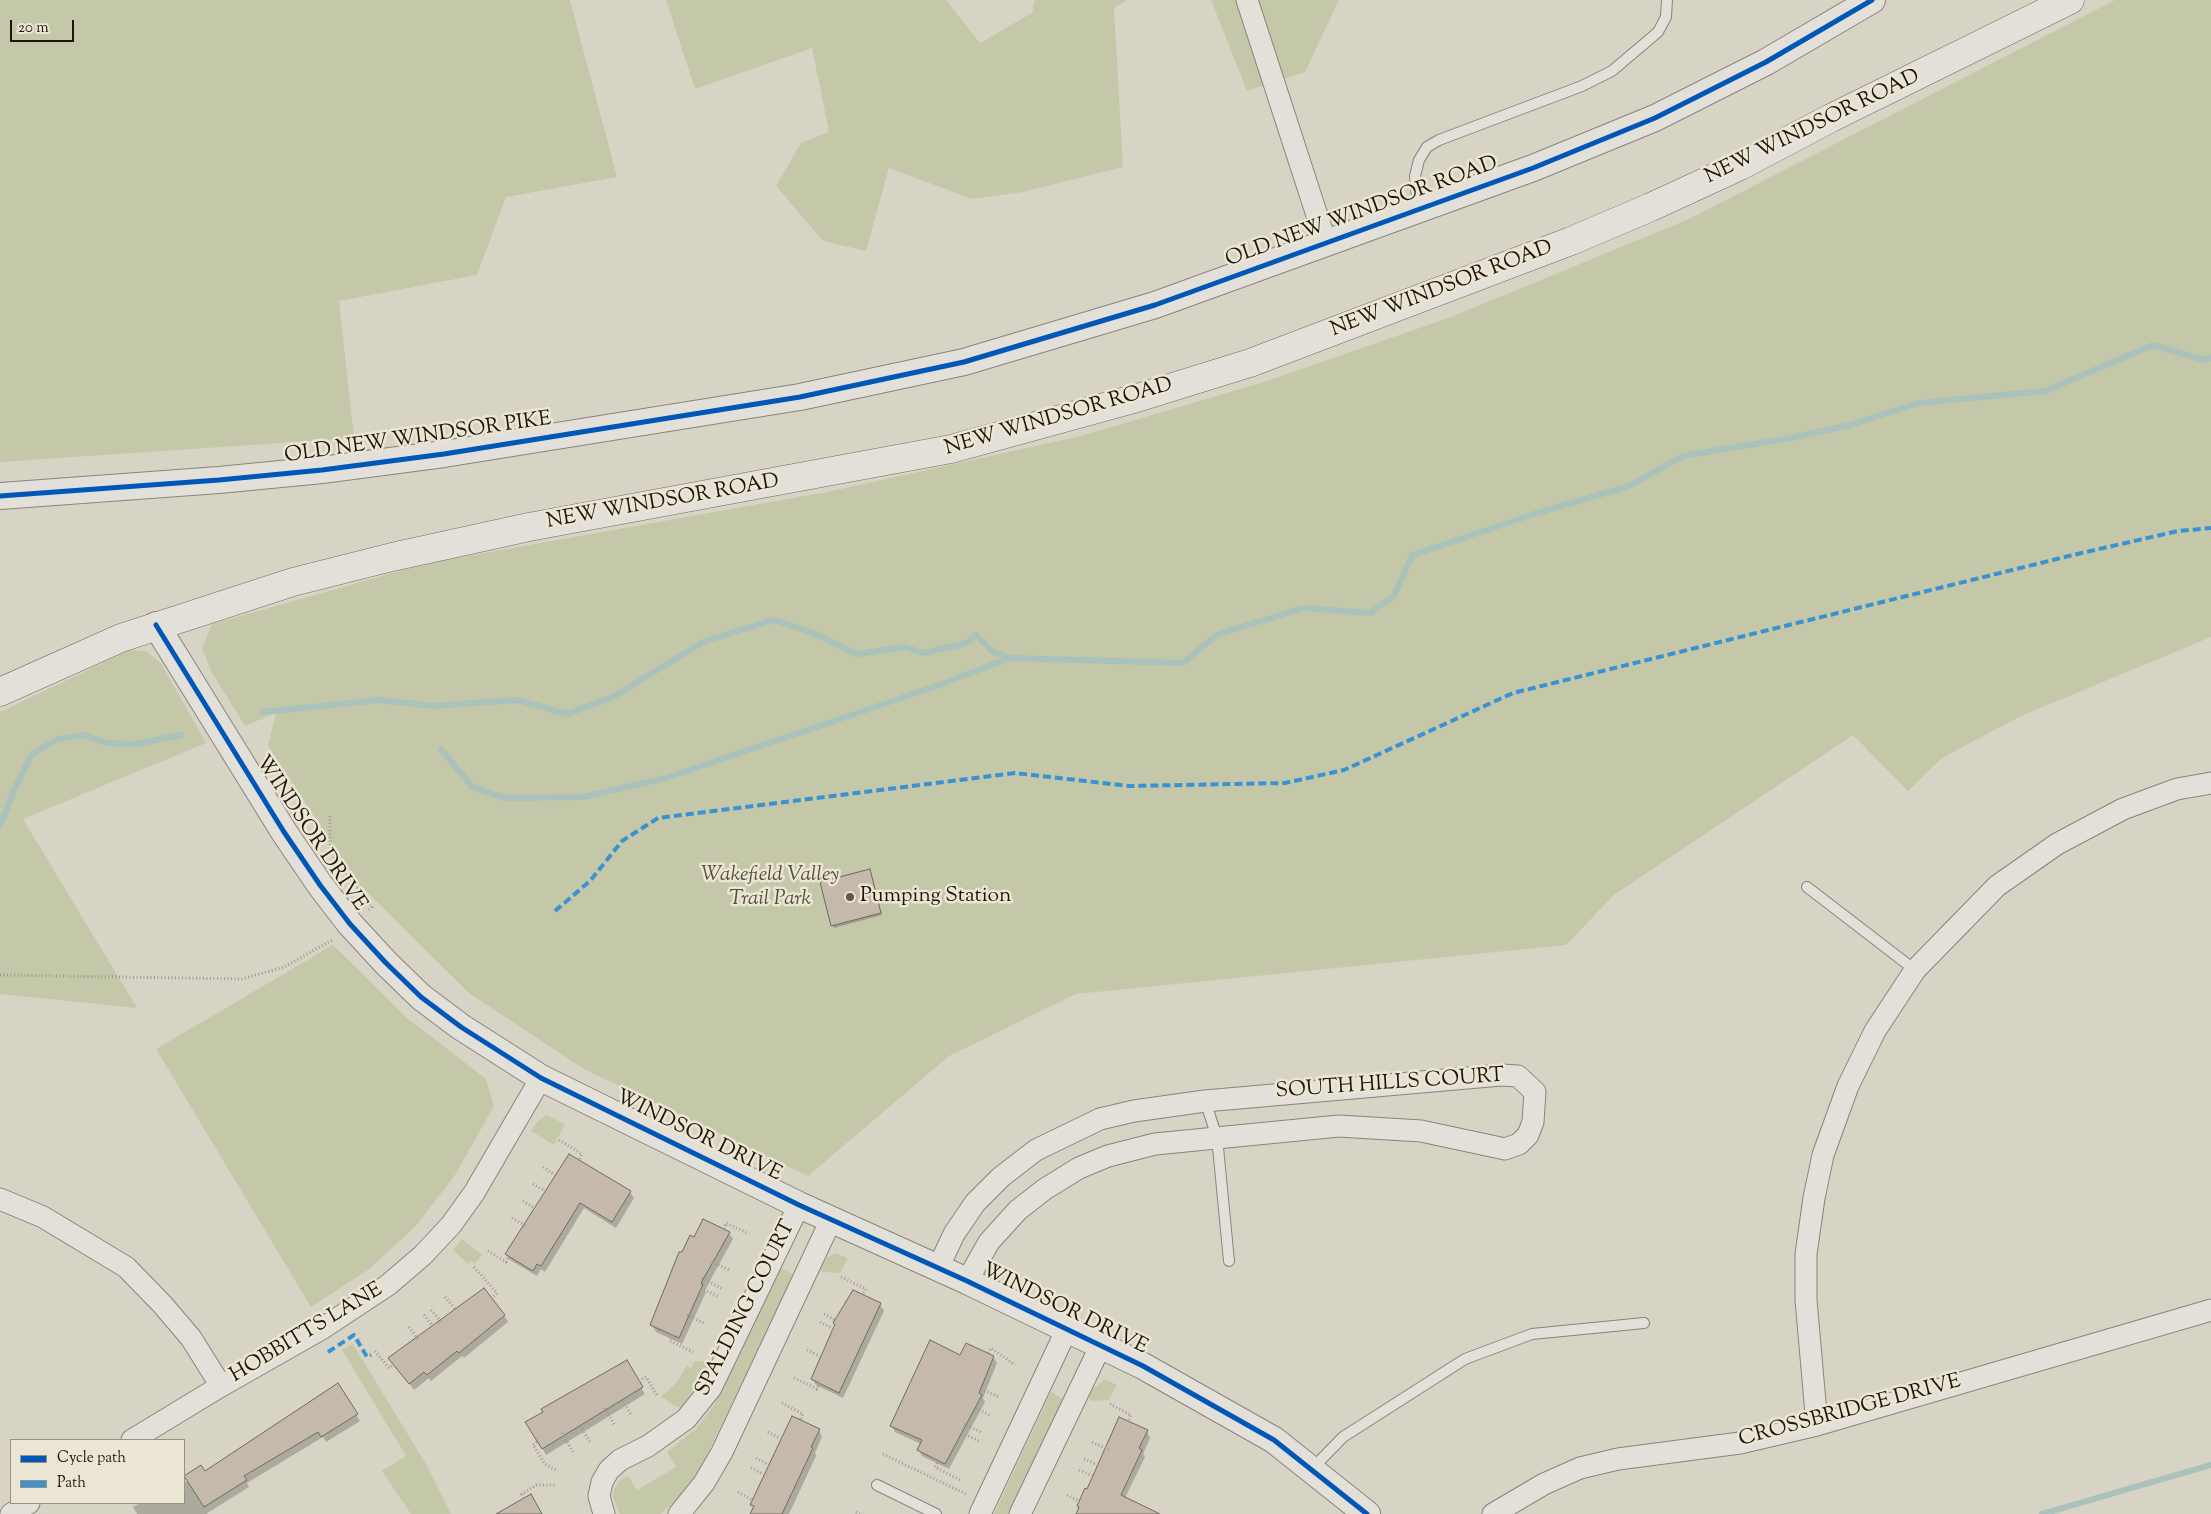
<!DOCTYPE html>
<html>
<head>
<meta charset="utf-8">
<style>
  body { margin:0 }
  #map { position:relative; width:2211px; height:1514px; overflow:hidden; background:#d8d4c5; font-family:"Sorts Mill Goudy",serif }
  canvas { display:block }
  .legend { position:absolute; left:10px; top:1439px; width:175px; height:65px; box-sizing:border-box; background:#ebe6d4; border:1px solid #999283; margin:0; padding:6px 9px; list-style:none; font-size:15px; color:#1f130a }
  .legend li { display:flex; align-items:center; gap:10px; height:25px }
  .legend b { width:25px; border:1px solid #999283 }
  .scale { position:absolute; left:10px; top:20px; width:64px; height:22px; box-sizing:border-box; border:2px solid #1f130a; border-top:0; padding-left:6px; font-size:15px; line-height:18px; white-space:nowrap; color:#1f130a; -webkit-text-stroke:4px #ebe6d4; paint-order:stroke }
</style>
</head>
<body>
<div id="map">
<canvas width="2211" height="1514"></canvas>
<ul class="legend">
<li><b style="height:6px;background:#0057b8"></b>Cycle path</li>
<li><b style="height:6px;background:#3a92d2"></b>Path</li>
</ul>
<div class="scale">20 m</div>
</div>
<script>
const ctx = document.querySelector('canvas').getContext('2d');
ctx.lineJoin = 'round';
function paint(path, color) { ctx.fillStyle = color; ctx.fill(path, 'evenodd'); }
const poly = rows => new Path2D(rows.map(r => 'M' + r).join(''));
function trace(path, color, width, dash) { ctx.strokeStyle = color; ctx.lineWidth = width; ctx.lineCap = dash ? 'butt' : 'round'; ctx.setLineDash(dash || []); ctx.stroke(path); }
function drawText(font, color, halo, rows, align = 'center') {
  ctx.font = font + ' "Sorts Mill Goudy",serif'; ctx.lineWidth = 5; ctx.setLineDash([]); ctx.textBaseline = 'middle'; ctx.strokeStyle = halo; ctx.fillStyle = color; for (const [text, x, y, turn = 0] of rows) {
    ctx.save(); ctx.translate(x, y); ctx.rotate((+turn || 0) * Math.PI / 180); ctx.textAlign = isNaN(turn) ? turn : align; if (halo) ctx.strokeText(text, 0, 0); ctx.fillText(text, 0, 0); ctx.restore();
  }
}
paint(poly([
  [0,0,570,0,617,177,506,197,477,275,339,301,354,438,0,462],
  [666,0,946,0,980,43,1032,13,1035,0,1127,0,1114,8,1123,167,1023,192,972,199,889,168,866,251,823,241,776,186,801,143,829,132,812,48,695,89],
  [1211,0,1339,0,1305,72,1247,91],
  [2115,0,2211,0,2211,637,2021,716,1942,758,1908,791,1853,735,1614,895,1566,945,1076,994,949,1056,808,1176,584,1069,470,994,358,883,268,746,276,713,245,726,211,671,202,648,212,624,428,563,827,492,1081,436,1264,382,1451,317,1689,219],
  [130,650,146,651,161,663,206,743,23,819,137,1008,0,994,0,712],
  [333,945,406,1017,486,1079,494,1106,455,1175,416,1226,368,1270,311,1307,156,1049],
  [546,1115,565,1124,554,1145,531,1131,537,1122],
  [462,1239,482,1255,475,1264,471,1261,468,1264,453,1250],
  [835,1253,848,1258,840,1273,822,1272,820,1267,828,1257],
  [781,1268,794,1275,701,1467,680,1495,661,1514,620,1514,613,1498,614,1489,619,1481,628,1476,637,1490,676,1467,667,1452,696,1429,715,1404],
  [353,1344,427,1466,451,1514,411,1514,382,1471,406,1456,342,1350],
  [695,1361,708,1362,710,1367,681,1407,677,1407,661,1397,676,1383,687,1366,691,1368],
  [1105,1379,1117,1385,1109,1400,1091,1401,1088,1396,1093,1389],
  [1051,1392,1063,1399,1009,1514,994,1514]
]), '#c4c8a8');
paint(poly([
  [871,873,882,915,834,928,832,925],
  [570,1156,630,1192,634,1198,616,1228,584,1208,545,1272,541,1269,537,1276,510,1260,506,1254],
  [729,1233,733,1239,705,1290,706,1292,682,1344,656,1332,652,1325,695,1239],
  [880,1304,884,1311,843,1398,816,1385,812,1378],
  [504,1315,508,1322,464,1358,462,1356,431,1381,429,1378,414,1390,390,1358],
  [961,1357,993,1357,997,1363,983,1398,985,1402,949,1469,922,1456,919,1450,921,1444,895,1432,892,1426],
  [626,1362,645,1394,546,1455,527,1422],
  [338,1385,360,1421,326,1442,323,1437,247,1483,249,1487,206,1514,137,1514,133,1507,140,1503,184,1503,184,1483,205,1472],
  [819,1430,822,1437,815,1453,816,1456,789,1514,751,1514,754,1509,752,1504],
  [1147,1431,1150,1438,1143,1454,1145,1457,1117,1514,1078,1514,1088,1491]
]), '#0003');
trace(poly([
  [263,712,380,700,433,706,517,700,567,714,613,697,705,641,773,620,811,632,857,654,905,647,923,653,967,643,976,635,993,652,1010,658,1183,663,1218,634,1304,608,1370,613,1394,596,1412,555,1537,513,1629,486,1683,456,1791,438,1850,425,1919,403,2045,391,2153,345,2204,360,2211,358],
  [441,749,472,787,505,798,583,797,666,778,931,688,1010,658],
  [0,826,14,790,32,754,58,739,84,735,107,743,136,744,181,735],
  [2042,1514,2211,1465]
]), '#aac1bc', 6);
const building = poly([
  [870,869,881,913,831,926,820,882,870,869],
  [569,1154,631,1191,612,1222,580,1203,541,1266,537,1264,533,1271,505,1254,569,1154],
  [703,1219,730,1232,701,1283,703,1284,679,1338,650,1325,679,1252,682,1252,690,1235,694,1237,703,1219],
  [484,1288,505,1315,459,1353,457,1351,427,1375,424,1372,409,1384,388,1358,484,1288],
  [853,1290,881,1303,839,1393,811,1379,835,1324,833,1323,853,1290],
  [930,1340,960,1355,966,1343,994,1356,979,1393,982,1395,945,1464,917,1450,922,1440,890,1426,930,1340],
  [627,1360,643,1387,542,1449,525,1422,543,1412,541,1409,627,1360],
  [338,1383,358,1414,321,1437,318,1432,244,1476,247,1480,204,1507,184,1476,201,1465,205,1471,338,1383],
  [792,1416,820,1429,811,1447,813,1448,782,1514,750,1514,754,1506,750,1505,792,1416],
  [1119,1417,1148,1430,1139,1448,1142,1450,1121,1495,1160,1514,1076,1514,1079,1507,1077,1506,1085,1488,1087,1489,1119,1417],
  [531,1494,542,1514,496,1514,531,1494]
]);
paint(building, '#c5b9ab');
trace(building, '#6e6a62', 1);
const service = poly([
  [1418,208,1415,176,1419,160,1427,147,1439,140,1582,86,1612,71,1658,32,1666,17,1667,0],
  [1807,887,1915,970],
  [1205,1101,1217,1137,1229,1261],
  [1312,1469,1343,1437,1465,1359,1532,1334,1644,1323],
  [877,1485,936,1514]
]);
const minor = poly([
  [1247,0,1326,243],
  [0,1199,43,1217,126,1267,162,1304,191,1338,221,1386],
  [938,1268,954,1234,975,1203,1001,1177,1036,1150,1100,1119,1134,1111,1205,1101,1501,1075,1518,1076,1535,1092,1533,1122,1528,1135,1519,1144,1505,1149,1421,1131,1339,1126,1155,1144,1108,1156,1079,1168,1045,1189,1018,1210,989,1242,967,1281],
  [1817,1425,1806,1300,1806,1254,1814,1198,1823,1155,1848,1086,1875,1031,1915,970,1997,886,2057,844,2123,809,2177,789,2211,783],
  [132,1440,221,1386,323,1328,388,1285,423,1255,451,1225,474,1193,541,1078],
  [11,1514,29,1503],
  [604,1514,599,1496,602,1482,609,1470,620,1460,648,1446,686,1419,711,1388,799,1205],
  [679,1514,704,1483,722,1452,831,1220],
  [980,1514,1067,1329],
  [1020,1514,1101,1345],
  [1493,1514,1544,1484,1580,1468,1618,1459,1740,1443,1817,1425,2211,1310]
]);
const tertiary = poly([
  [0,496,219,480,322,470,444,454,800,397,964,362,1155,305,1533,168,1655,118,1766,62,1872,0],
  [156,625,284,832,320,885,350,924,386,963,421,997,461,1027,541,1078,799,1205,967,1281,1143,1366,1274,1440,1367,1514]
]);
const secondary = poly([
  [0,692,121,638,293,582,392,557,529,527,951,449,1137,398,1250,363,1571,241,1651,207,1740,166,1831,118,2070,0]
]);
trace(service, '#88847b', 12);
trace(minor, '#88847b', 23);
trace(tertiary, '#88847b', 28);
trace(secondary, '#6e6a62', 29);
trace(poly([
  [330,816,330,852,372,907,369,910],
  [0,975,242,979,284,967,334,939],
  [559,1140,582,1154,579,1160],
  [543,1167,555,1175],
  [533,1184,547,1192],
  [523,1201,534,1208],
  [512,1218,526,1226],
  [724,1229,726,1223,749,1234],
  [488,1251,506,1262,509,1256],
  [712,1262,731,1271],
  [474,1267,497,1293,492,1298],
  [841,1277,866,1289,863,1294],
  [702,1278,723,1289],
  [701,1288,719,1297],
  [445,1297,455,1309],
  [431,1310,442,1323],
  [824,1314,835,1320],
  [424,1315,432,1325],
  [687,1315,706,1324],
  [820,1322,835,1330],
  [409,1327,418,1339],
  [673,1335,670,1341,693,1352],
  [807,1350,820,1356],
  [375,1351,389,1368,393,1365],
  [988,1353,991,1348,1015,1365],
  [794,1378,817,1389,820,1383],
  [639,1381,646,1377,658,1397],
  [981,1389,999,1397],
  [623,1401,632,1416],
  [782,1403,803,1414,800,1420],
  [1110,1404,1131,1415,1128,1421],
  [605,1408,615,1426],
  [976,1408,991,1416],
  [964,1424,983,1433],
  [580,1426,590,1442],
  [768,1432,783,1440],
  [562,1433,573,1452],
  [962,1433,979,1441],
  [537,1442,533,1445,545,1464,558,1471],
  [1092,1442,1109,1450],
  [883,1454,966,1494],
  [756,1458,769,1465],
  [1084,1459,1098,1465],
  [939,1460,935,1467,960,1480],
  [751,1468,767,1476],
  [1079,1470,1095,1477],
  [738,1492,752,1500],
  [1067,1495,1079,1501],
  [524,1498,522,1494,536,1485,555,1485],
  [856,1512,860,1514]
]), '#9c9993', 3, [1, 2.5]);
trace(service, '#e2e0d8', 10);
trace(minor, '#e2e0d8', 21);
trace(tertiary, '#e2e0d8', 26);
trace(secondary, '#e2e0d8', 28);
trace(poly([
  [555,911,590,881,622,841,658,818,1015,773,1129,786,1285,783,1344,770,1513,693,2073,555,2178,531,2211,528],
  [328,1352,354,1335,367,1357,371,1355]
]), '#3a92d2', 4, [8, 4]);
trace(poly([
  [0,496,219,480,322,470,444,454,800,397,964,362,1155,305,1533,168,1655,118,1766,62,1872,0],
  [156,625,284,832,320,885,350,924,386,963,421,997,461,1027,541,1078,799,1205,967,1281,1143,1366,1274,1440,1367,1514]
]), '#0057b8', 5);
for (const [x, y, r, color] of [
  [850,897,5,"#60574b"]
]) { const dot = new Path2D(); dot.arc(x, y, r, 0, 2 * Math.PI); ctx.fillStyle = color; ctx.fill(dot); trace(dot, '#ebe6d4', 2); }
drawText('21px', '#1f130a', '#ebe6d4', [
  ["NEW WINDSOR ROAD",1813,128,-26],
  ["OLD NEW WINDSOR ROAD",1362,213,-20],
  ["NEW WINDSOR ROAD",1442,290,-21],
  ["NEW WINDSOR ROAD",1059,418,-16],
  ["OLD NEW WINDSOR PIKE",418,439,-8],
  ["NEW WINDSOR ROAD",663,503,-10],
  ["WINDSOR DRIVE",310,834,56],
  ["SOUTH HILLS COURT",1390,1085,-4],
  ["WINDSOR DRIVE",698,1137,26],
  ["SPALDING COURT",747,1309,-63],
  ["WINDSOR DRIVE",1064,1310,26],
  ["HOBBITTS LANE",307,1334,-31],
  ["CROSSBRIDGE DRIVE",1850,1412,-15]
]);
drawText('italic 21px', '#534f39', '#ebe6d4', [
  ["Wakefield Valley",770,876],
  ["Trail Park",770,900]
]);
drawText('21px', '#1f130a', '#ebe6d4', [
  ["Pumping Station",860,897]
], 'left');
</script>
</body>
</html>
